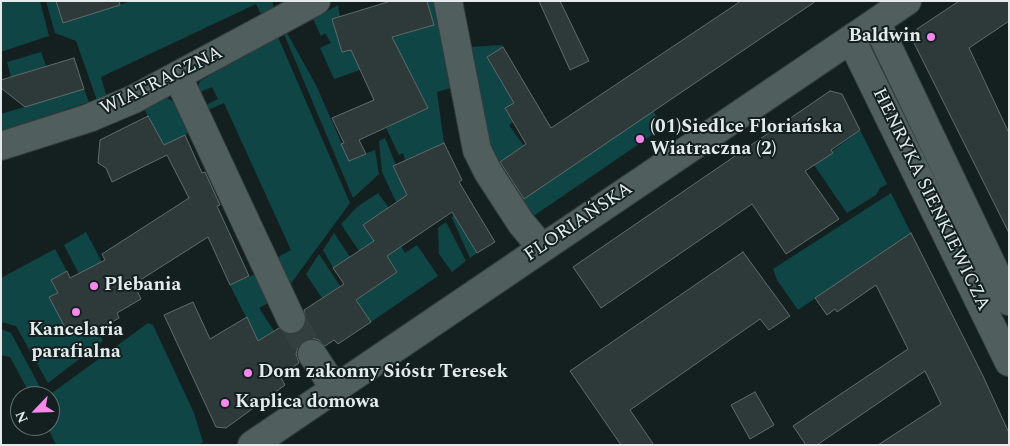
<!DOCTYPE html>
<html>
<head>
<meta charset="utf-8">
<style>
  body { margin:0 }
  #map { position:relative; width:1010px; height:446px; overflow:hidden; background:#142020; font-family:Spectral,serif }
  canvas { display:block }
  .frame { position:absolute; inset:0; border:2px solid #e4ebeb; pointer-events:none }
  .north { position:absolute; left:10px; top:386px; width:50px; height:50px; box-sizing:border-box; background:#142020; border:1px solid #677171; border-radius:50%; rotate:246deg; font-size:14px; font-weight:700; line-height:20px; text-align:center; color:#e4ebeb }
  .north::after { content:''; display:block; margin:auto; width:18px; height:22px; background:#f888eb; clip-path:polygon(50% 0,100% 100%,50% 72%,0 100%) }
</style>
</head>
<body>
<div id="map">
<canvas width="1010" height="446"></canvas>
<div class="frame"></div>
<div class="north">N</div>
</div>
<script>
const ctx = document.querySelector('canvas').getContext('2d');
ctx.lineJoin = 'round';
function paint(path, color) { ctx.fillStyle = color; ctx.fill(path, 'evenodd'); }
const poly = rows => new Path2D(rows.map(r => 'M' + r).join(''));
function trace(path, color, width, dash) { ctx.strokeStyle = color; ctx.lineWidth = width; ctx.lineCap = dash ? 'butt' : 'round'; ctx.setLineDash(dash || []); ctx.stroke(path); }
function drawText(font, color, halo, rows, align = 'center') {
  ctx.font = font + ' Spectral,serif'; ctx.lineWidth = 4; ctx.setLineDash([]); ctx.textBaseline = 'middle'; ctx.strokeStyle = halo; ctx.fillStyle = color; for (const [text, x, y, turn = 0] of rows) {
    ctx.save(); ctx.translate(x, y); ctx.rotate((+turn || 0) * Math.PI / 180); ctx.textAlign = isNaN(turn) ? turn : align; if (halo) ctx.strokeText(text, 0, 0); ctx.fillText(text, 0, 0); ctx.restore();
  }
}
paint(poly([
  [1,1,40,1,49,36,1,52],
  [46,1,56,1,63,23,132,1,272,1,274,8,265,16,261,14,256,4,101,77,107,98,97,100,76,41,55,33],
  [427,1,433,1,451,88,437,92,444,143,405,160,403,153,399,155,386,128,428,108,412,76,362,73,360,70,334,79,320,48,331,43,325,33,321,36,313,19,338,5,340,17,332,19,342,52,434,25],
  [287,33,316,85,349,160,375,150,379,174,353,198,284,34],
  [278,37,350,203,289,286,274,268,280,256,291,250,224,103,208,110,204,106,218,99,212,87,198,93,197,90,200,81],
  [502,45,503,47,487,57,514,103,505,108,513,122,509,125,524,146,496,165,483,129,469,47],
  [41,52,46,66,11,77,7,62],
  [84,89,89,102,1,131,1,114],
  [167,98,176,103,190,133,164,145,144,109],
  [653,111,664,127,532,217,521,201],
  [860,130,887,184,880,188,876,195,847,213,814,165],
  [385,138,396,165,393,167,407,195,396,202,382,172,379,141],
  [378,193,389,208,363,225,374,241,359,251,341,224,357,207],
  [891,193,911,233,798,310,777,280,773,269],
  [470,200,473,206,455,217,477,253,470,258,452,218,455,209],
  [446,222,466,261,452,272,439,254,438,228],
  [86,232,105,268,79,274,64,245],
  [334,233,350,257,333,268,323,250],
  [417,245,438,276,371,322,356,300,397,272,387,256,401,246,405,253],
  [55,249,67,271,51,280,58,293,50,297,95,324,103,341,48,383,16,326,1,322,1,278],
  [319,254,340,286,322,298,306,274],
  [253,275,260,276,272,301,259,308,274,331,258,341,230,285],
  [148,323,153,325,194,413,203,442,199,445,56,445,47,426,50,426,50,396,48,396],
  [1,329,11,333,41,389,30,394,10,357,1,355]
]), '#104545');
const building = poly([
  [56,1,119,1,120,5,63,23,56,1],
  [391,1,427,1,434,25,392,37,428,108,359,140,366,154,349,161,341,144,344,143,332,118,374,100,351,50,342,52,332,19,391,1],
  [539,1,560,1,589,61,570,70,539,1],
  [741,1,816,1,524,199,500,162,526,144,505,108,514,103,487,57,503,47,551,128,741,1],
  [959,1,1009,1,1009,21,969,48,1009,133,1009,233,914,43,917,29,959,1],
  [74,58,84,89,25,107,1,88,1,80,74,58],
  [830,91,842,94,860,130,831,150,833,153,805,171,839,219,786,254,752,204,601,308,573,267,830,91],
  [148,116,164,145,185,135,202,173,205,172,220,205,217,206,249,276,230,285,208,237,134,284,141,299,117,313,119,318,98,330,95,324,70,337,49,297,58,293,51,280,67,271,70,278,105,260,102,254,189,198,167,155,112,182,106,168,98,163,100,140,148,116],
  [444,143,462,180,459,182,495,242,477,253,452,212,387,256,397,272,356,300,371,322,338,344,334,340,325,346,319,340,312,338,303,341,298,347,296,354,299,363,280,376,285,385,226,428,216,427,164,315,193,302,210,339,247,317,258,341,279,328,289,334,298,333,303,328,306,321,304,310,344,284,333,268,374,241,363,225,407,195,393,166,444,143],
  [911,233,983,376,1009,433,1009,445,878,445,941,404,925,371,817,445,806,445,793,426,908,349,876,285,837,312,835,309,827,315,815,298,911,233],
  [743,252,790,316,769,330,760,319,630,410,654,445,621,445,570,371,743,252],
  [755,392,774,425,750,439,731,405,755,392]
]);
paint(building, '#2e3a3a');
trace(building, '#606d6d', 1);
trace(poly([
  [291,319,312,354]
]), '#333e3e', 28, [28, 14]);
const minor = poly([
  [448,1,477,150,488,172,521,223,542,248],
  [876,22,1009,301],
  [851,39,1009,362],
  [178,77,291,319],
  [1,146,89,118,134,99,316,1],
  [312,354,335,389],
  [252,445,907,1]
]);
trace(minor, '#343c3c', 30);
trace(minor, '#515e5e', 28);
for (const [x, y, r, color] of [
  [931,37,5,"#f888eb"],
  [640,139,5,"#f888eb"],
  [94,286,5,"#f888eb"],
  [76,312,5,"#f888eb"],
  [248,373,5,"#f888eb"],
  [225,403,5,"#f888eb"]
]) { const dot = new Path2D(); dot.arc(x, y, r, 0, 2 * Math.PI); ctx.fillStyle = color; ctx.fill(dot); trace(dot, '#142020', 2); }
drawText('bold 19px', '#e4ebeb', '#142020', [
  ["Baldwin",921,37,"right"],
  ["(01)Siedlce Floriańska",650,128],
  ["Wiatraczna (2)",650,150],
  ["Plebania",104,286],
  ["Kancelaria",76,331,"center"],
  ["parafialna",76,353,"center"],
  ["Dom zakonny Sióstr Teresek",258,373],
  ["Kaplica domowa",235,403]
], 'left');
drawText('19px', '#e4ebeb', '#142020', [
  ["WIATRACZNA",162,82,-26],
  ["HENRYKA SIENKIEWICZA",930,200,64],
  ["FLORIAŃSKA",579,223,-34]
]);
</script>
</body>
</html>
